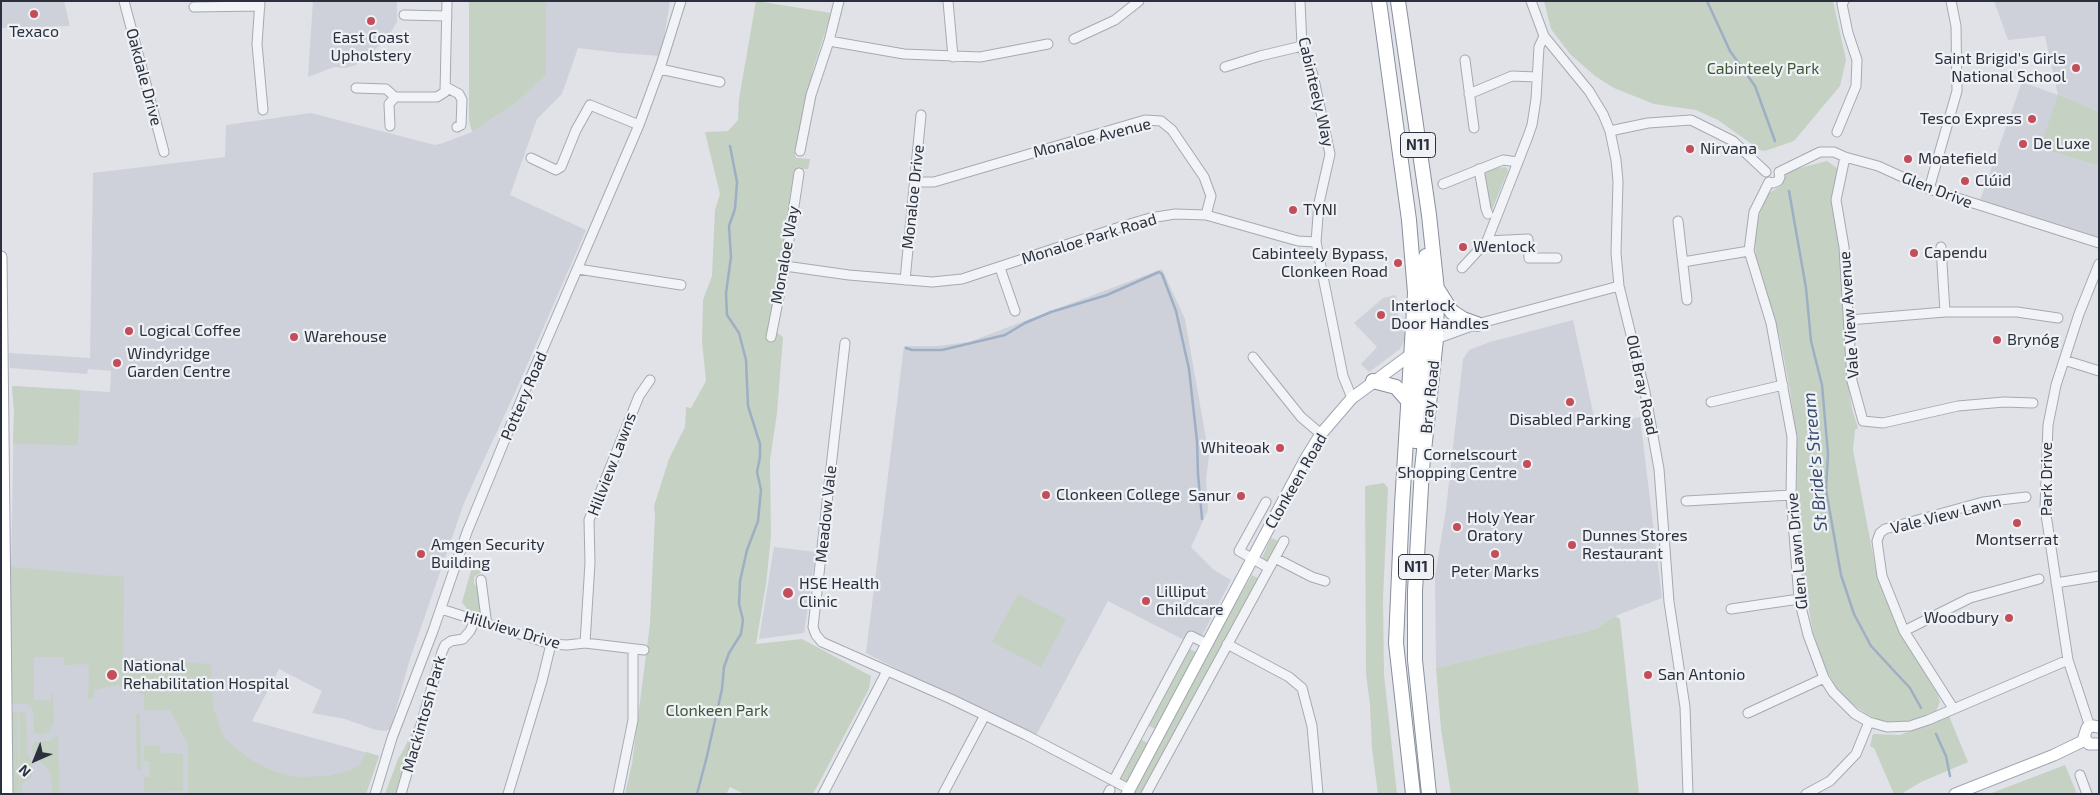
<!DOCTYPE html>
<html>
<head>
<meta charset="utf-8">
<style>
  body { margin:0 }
  #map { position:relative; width:2100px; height:795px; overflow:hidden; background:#e0e2e8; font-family:"Exo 2",sans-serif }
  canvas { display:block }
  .frame { position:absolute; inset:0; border:2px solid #2a303e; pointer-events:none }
  .north { position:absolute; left:10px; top:735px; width:50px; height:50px; -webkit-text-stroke:4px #eff1f5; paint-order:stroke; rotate:224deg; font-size:14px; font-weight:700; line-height:20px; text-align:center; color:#2a303e }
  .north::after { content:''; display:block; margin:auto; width:18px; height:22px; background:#2a303e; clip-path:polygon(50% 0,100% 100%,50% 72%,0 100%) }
</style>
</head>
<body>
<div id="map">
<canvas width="2100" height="795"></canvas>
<div class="frame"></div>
<div class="north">N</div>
</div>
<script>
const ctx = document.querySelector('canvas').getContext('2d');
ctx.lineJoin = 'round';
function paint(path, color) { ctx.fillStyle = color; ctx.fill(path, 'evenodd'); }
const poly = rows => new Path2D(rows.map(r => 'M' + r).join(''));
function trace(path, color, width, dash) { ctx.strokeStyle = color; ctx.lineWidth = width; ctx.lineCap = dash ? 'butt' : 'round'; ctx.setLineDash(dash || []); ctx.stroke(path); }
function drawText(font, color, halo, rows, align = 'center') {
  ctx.font = font + ' "Exo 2",sans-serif'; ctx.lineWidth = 4.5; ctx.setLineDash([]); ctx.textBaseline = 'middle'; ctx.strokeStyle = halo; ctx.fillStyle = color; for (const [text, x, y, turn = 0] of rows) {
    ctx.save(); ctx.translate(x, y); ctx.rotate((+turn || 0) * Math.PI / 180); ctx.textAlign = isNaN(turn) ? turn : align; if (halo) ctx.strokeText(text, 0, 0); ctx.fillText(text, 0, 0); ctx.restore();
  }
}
paint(poly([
  [1,1,64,1,70,26,1,28],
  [313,1,397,1,397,22,386,40,356,65,346,68,334,67,308,77],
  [546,1,670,1,661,56,619,53,578,48,562,94,537,119,510,195,586,230,517,388,464,503,409,662,391,728,386,731,376,730,345,719,312,713,322,691,279,669,252,721,379,756,366,794,13,794,11,567,14,410,12,386,110,392,111,371,88,369,87,374,10,368,9,353,90,358,93,173,225,157,226,125,311,113,435,145,443,143,472,132,517,102,545,74],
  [1994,1,2099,1,2099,112,2083,106,2041,148,2099,166,2099,239,1979,203,2022,82,2058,95,2045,36,2008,40],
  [1162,269,1185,319,1209,456,1206,479,1208,510,1191,547,1214,570,1231,580,1202,636,1198,634,1187,636,1184,640,1108,601,1034,739,866,653,904,346,937,346,969,342],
  [1396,295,1399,323,1405,326,1405,339,1400,349,1369,372,1361,364,1377,347,1354,323,1383,298],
  [1573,320,1596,426,1640,417,1662,598,1615,616,1596,629,1436,668,1435,577,1446,509,1463,359,1469,350,1490,342],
  [774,547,816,552,804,633,759,639]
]), '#ced1d9');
paint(poly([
  [469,1,546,1,546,74,517,102,472,132,469,120],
  [756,1,831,13,813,70,795,155,796,158,810,159,809,165,808,169,795,169,769,327,783,337,777,413,770,460,771,536,766,584,756,644,802,639,871,676,869,689,813,794,744,794,730,787,726,794,625,794,632,764,650,624,655,516,654,506,669,459,685,427,686,407,691,408,706,381,702,341,703,300,712,276,715,210,720,194,705,132,728,131,738,120,739,99],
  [1544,1,1833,1,1846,60,1840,86,1794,141,1765,151,1760,150,1718,120,1696,110,1654,104,1614,88,1595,76,1570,54,1551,29],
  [2058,95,2099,112,2099,166,2040,148],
  [1827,161,1837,168,1838,171,1833,204,1841,256,1848,382,1852,409,1858,428,1855,430,1853,450,1878,581,1902,635,1938,695,1940,702,1936,711,1931,713,1912,720,1896,723,1882,721,1868,715,1845,699,1838,690,1826,670,1813,632,1805,589,1802,561,1797,497,1796,437,1790,390,1780,338,1756,260,1755,239,1756,225,1766,195,1780,186,1786,174,1796,169],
  [1506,167,1508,171,1491,212,1483,176,1487,172,1494,168],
  [12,386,80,390,78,445,13,444,14,410],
  [1384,483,1388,488,1383,598,1384,675,1397,794,1378,794,1372,749,1370,704,1366,674,1365,486],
  [1271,538,1281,542,1268,567,1260,562],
  [474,560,480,564,482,572,474,577,474,584,478,588,481,613,478,616,467,609,462,602],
  [11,567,124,577,123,658,211,664,213,707,223,736,235,748,253,761,273,771,297,777,329,776,352,770,360,764,366,752,379,756,366,794,188,794,188,745,170,710,144,710,144,695,118,685,94,690,94,698,88,700,89,667,85,664,64,665,64,657,34,657,34,700,51,700,51,693,53,693,54,723,50,730,44,734,34,733,33,710,30,706,27,704,14,704,10,700],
  [1252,575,1262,580,1147,794,1134,794,1215,639],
  [1018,594,1066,619,1041,667,992,642],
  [1615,616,1620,619,1639,794,1451,794,1441,729,1436,668,1596,629],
  [1188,648,1196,652,1156,729,1146,725],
  [19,711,24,712,26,715,27,753,32,762,32,777,22,783,22,794,20,794],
  [14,712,18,712,19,794,11,794,12,713],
  [136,714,140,714,141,770,137,770],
  [1949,716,1968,762,1921,782,1901,794,1894,794,1874,748,1870,746,1873,734,1900,735],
  [416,722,396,794,385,794,398,759,405,747],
  [58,735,59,794,53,794,50,772,33,753,32,746,35,742,49,741],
  [1140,739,1148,743,1128,781,1119,783,1120,777],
  [144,746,159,746,162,754,171,753,183,754,183,791,144,792,144,777,150,777,149,761,144,761],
  [2065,765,2077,794,1989,794]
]), '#c5d1c2');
trace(poly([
  [1707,1,1730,51,1755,86,1775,141],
  [1789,191,1806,288,1811,341,1822,385,1828,454,1826,490,1841,575,1854,614,1871,646,1910,688,1921,708],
  [906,348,912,350,942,350,1005,335,1025,323,1051,312,1107,295,1159,272,1162,274,1176,311,1189,369,1197,441,1198,474,1202,519],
  [1936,734,1946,756,1950,776],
  [697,794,707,756,722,689,724,667,729,653,741,634,743,620,739,604,740,581,747,550,758,521,761,490,757,472,760,457,760,444,748,406,746,360,739,333,727,315,726,293,731,257,729,226,735,209,737,182,730,146]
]), '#9eafc5', 2.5);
const minor = poly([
  [124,1,164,152],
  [260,1,257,44,263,110],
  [948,1,953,57],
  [1300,1,1302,46,1313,75,1330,154,1319,203,1316,242,1343,376,1352,398],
  [1531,1,1544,36,1589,91,1603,114,1610,131,1616,160,1618,181,1616,253,1619,286,1645,392,1659,469,1669,602,1685,707,1688,794],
  [194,7,260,6],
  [404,15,447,16],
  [1074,39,1115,20,1139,1],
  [829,41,904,54,980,57,1048,44],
  [1465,60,1474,128],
  [1225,67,1260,56,1302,46],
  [660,69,720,82],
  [446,87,459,94,462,100,461,125,457,127],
  [356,88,386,89,395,97],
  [1469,94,1512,76,1536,77],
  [390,126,389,104,395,97,437,97,445,92,447,1],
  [1610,131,1648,123,1691,120,1733,141,1766,172],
  [1837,132,1856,86,1857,60,1848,33,1842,4,1844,1],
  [800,151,811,95,829,41,839,1],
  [1845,157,1836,200,1844,247,1852,381,1863,421,1883,423,1958,406,2004,402,2033,403],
  [531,158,556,170,561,167,576,130,590,105,639,125],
  [1479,169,1486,209,1488,214],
  [1779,172,1820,152,1834,152,1845,157,1878,166,1929,189,2099,243],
  [915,182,934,182,1145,120,1161,121,1172,130,1204,177,1211,196,1206,215],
  [1769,182,1754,212,1749,251,1771,323,1792,437,1791,495,1799,599,1808,635,1824,678,1833,692,1855,714,1869,722,1887,727,1910,726,1928,720,2068,660],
  [1769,182,1773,183,1778,181,1780,177,1779,172],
  [1443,184,1503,160,1518,162],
  [1929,189,1957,91,1956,26,1951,1],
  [1678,221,1687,300],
  [1487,241,1528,239,1529,258,1557,258],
  [1941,247,1945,312],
  [1683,262,1749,251],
  [785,266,849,275,932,282,962,279,1123,226,1150,218,1175,214,1206,215,1298,241,1316,242],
  [1000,268,1015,311],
  [1462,268,1487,241,1527,139,1532,125,1536,99,1539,47,1544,36],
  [578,269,681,285],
  [905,280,921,115],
  [1849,320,1945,312,2017,312,2058,318],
  [771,337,785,266,799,173],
  [1436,339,1477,324,1619,286],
  [845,343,813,627,816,635,822,642,951,699,1026,735,1129,789],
  [1253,357,1301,417,1321,434],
  [2064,360,2099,371],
  [1711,402,1783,385],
  [1686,501,1791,495],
  [1266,502,1239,551,1269,568],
  [1275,558,1312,577,1325,581],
  [481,580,486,618,485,624],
  [2056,583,2099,576],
  [441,609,551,644,567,645,585,643,644,650],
  [1731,609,1799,599],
  [1904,631,1970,598,2039,579],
  [585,643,590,563,589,520,639,396,650,380],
  [1227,644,1289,677,1302,688,1312,726,1318,794],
  [1953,708,1904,631,1882,576,1877,541,1880,533,1885,529,1983,502,2026,497],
  [1748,713,1824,678],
  [2090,727,2068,660,2045,508,2048,425,2056,385,2079,314,2099,264],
  [2080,775,2087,794],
  [1116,776,1191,636,1207,644],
  [375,794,392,738,433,631,467,532,524,393,639,125,661,65,681,1],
  [401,794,442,652,445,645,451,641,463,639,470,631,475,620],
  [508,794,542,681,551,644],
  [618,794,633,720,633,649],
  [823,794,887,671],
  [943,794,985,715],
  [1108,794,1110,790],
  [1146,794,1284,541],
  [1806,794,1830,781,1856,754,1869,722]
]);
const major = poly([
  [1,257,7,794],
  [2099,727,2093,726,2087,728,2084,737,2089,744,2099,744],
  [1127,794,1305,460,1321,434,1352,398,1417,350],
  [1955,794,2054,755,2085,740]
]);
const highway = poly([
  [1379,1,1409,220,1415,293,1402,505,1396,643,1413,794],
  [1398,1,1429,215,1437,290,1436,339,1422,469,1415,591,1415,660,1429,794],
  [1438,290,1452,312,1463,319,1477,324],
  [1423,346,1426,256],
  [1373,381,1396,387,1409,402],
  [1415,441,1423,374,1421,348]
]);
trace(minor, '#a6a9b2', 11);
trace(major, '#a0a6b2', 13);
trace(highway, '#888f9d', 16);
trace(minor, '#f2f3f6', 9);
trace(major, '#fff', 11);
trace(highway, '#fff', 14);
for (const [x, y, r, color] of [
  [34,14,5,"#c34e5a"],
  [371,21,5,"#c34e5a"],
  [2076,68,5,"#c34e5a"],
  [2032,119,5,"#c34e5a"],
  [2023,144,5,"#c34e5a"],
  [1690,149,5,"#c34e5a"],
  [1908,159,5,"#c34e5a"],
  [1965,181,5,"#c34e5a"],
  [1293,210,5,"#c34e5a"],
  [1463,247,5,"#c34e5a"],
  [1914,253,5,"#c34e5a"],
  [1398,263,5,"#c34e5a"],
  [1381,315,5,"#c34e5a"],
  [129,331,5,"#c34e5a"],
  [294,337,5,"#c34e5a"],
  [1997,340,5,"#c34e5a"],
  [117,363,5,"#c34e5a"],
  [1570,402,5,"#c34e5a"],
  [1280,448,5,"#c34e5a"],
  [1527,464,5,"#c34e5a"],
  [1046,495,5,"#c34e5a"],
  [1241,496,5,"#c34e5a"],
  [2017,523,5,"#c34e5a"],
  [1457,527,5,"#c34e5a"],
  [1572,545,5,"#c34e5a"],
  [421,554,5,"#c34e5a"],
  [1495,554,5,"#c34e5a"],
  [788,593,6,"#c34e5a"],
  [1146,601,5,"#c34e5a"],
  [2009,618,5,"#c34e5a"],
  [112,675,6,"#c34e5a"],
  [1648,675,5,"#c34e5a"]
]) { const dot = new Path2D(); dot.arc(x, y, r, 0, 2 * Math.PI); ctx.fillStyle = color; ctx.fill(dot); trace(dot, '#eff1f5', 2); }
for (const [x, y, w] of [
  [1418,145,35],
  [1416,567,35]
]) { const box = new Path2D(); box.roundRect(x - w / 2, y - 12.5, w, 25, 4); ctx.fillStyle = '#eff1f5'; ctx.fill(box); trace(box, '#2a303e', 1); }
drawText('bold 15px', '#2a303e', null, [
  ["N11",1418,145],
  ["N11",1416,567]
]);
drawText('16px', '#2a303e', '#eff1f5', [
  ["Texaco",34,32,"center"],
  ["East Coast",371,38,"center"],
  ["Upholstery",371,56,"center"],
  ["Saint Brigid's Girls",2066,59,"right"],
  ["National School",2066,77,"right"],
  ["Tesco Express",2022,119,"right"],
  ["De Luxe",2033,144],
  ["Nirvana",1700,149],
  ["Moatefield",1918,159],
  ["Clúid",1975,181],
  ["TYNI",1303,210],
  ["Wenlock",1473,247],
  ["Capendu",1924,253],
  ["Cabinteely Bypass,",1388,254,"right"],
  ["Clonkeen Road",1388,272,"right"],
  ["Interlock",1391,306],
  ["Door Handles",1391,324],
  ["Logical Coffee",139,331],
  ["Warehouse",304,337],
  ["Brynóg",2007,340],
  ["Windyridge",127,354],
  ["Garden Centre",127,372],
  ["Disabled Parking",1570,420,"center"],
  ["Whiteoak",1270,448,"right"],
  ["Cornelscourt",1517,455,"right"],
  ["Shopping Centre",1517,473,"right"],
  ["Clonkeen College",1056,495],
  ["Sanur",1231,496,"right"],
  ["Holy Year",1467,518],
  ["Oratory",1467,536],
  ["Dunnes Stores",1582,536],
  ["Restaurant",1582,554],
  ["Montserrat",2017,540,"center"],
  ["Amgen Security",431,545],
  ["Building",431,563],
  ["Peter Marks",1495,572,"center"],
  ["HSE Health",799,584],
  ["Clinic",799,602],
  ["Lilliput",1156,592],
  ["Childcare",1156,610],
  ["Woodbury",1999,618,"right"],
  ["National",123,666],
  ["Rehabilitation Hospital",123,684],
  ["San Antonio",1658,675]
], 'left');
drawText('16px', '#3d5838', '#eff1f5', [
  ["Cabinteely Park",1763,69],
  ["Clonkeen Park",717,711]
]);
drawText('16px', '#2a303e', '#eff1f5', [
  ["Oakdale Drive",144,77,75],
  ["Cabinteely Way",1316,92,77],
  ["Monaloe Avenue",1092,138,-14],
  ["Glen Drive",1937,190,21],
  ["Monaloe Drive",913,197,-84],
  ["Monaloe Park Road",1089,239,-17],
  ["Monaloe Way",785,255,-80],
  ["Vale View Avenue",1849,315,-94],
  ["Old Bray Road",1642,385,78],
  ["Pottery Road",524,396,-67],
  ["Bray Road",1430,397,-84],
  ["Hillview Lawns",612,464,-69],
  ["Park Drive",2047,479,-90],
  ["Clonkeen Road",1296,481,-60],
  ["Meadow Vale",826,514,-84],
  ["Vale View Lawn",1946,515,-14],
  ["Glen Lawn Drive",1797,551,-95],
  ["Hillview Drive",512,630,16],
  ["Mackintosh Park",424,714,-74]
]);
drawText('italic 18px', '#374d6e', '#eff1f5', [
  ["St Bride's Stream",1815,462,-95]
]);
</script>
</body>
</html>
